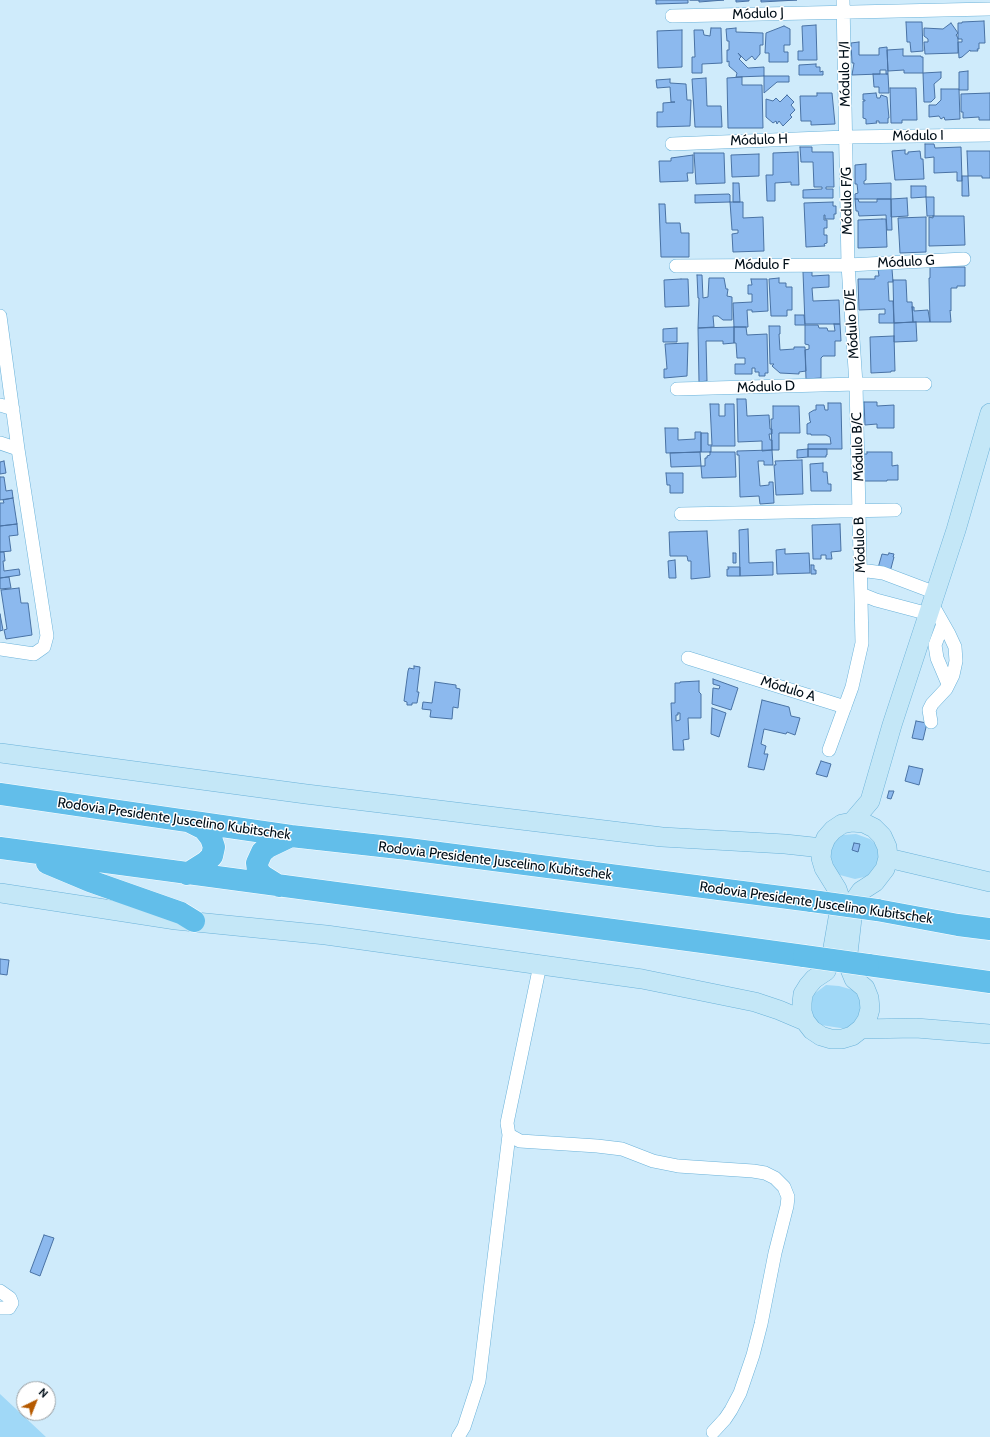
<!DOCTYPE html>
<html>
<head>
<meta charset="utf-8">
<style>
  body { margin:0 }
  #map { position:relative; width:990px; height:1437px; overflow:hidden; background:#cfebfb; font-family:Cabin,sans-serif }
  canvas { display:block }
  .north { position:absolute; left:16px; top:1381px; width:40px; height:40px; box-sizing:border-box; background:#fff; border:1px solid #999fa3; border-radius:50%; rotate:43deg; font-size:11px; font-weight:700; line-height:16px; text-align:center; color:#000e18 }
  .north::after { content:''; display:block; margin:auto; width:14px; height:18px; background:#b65a00; clip-path:polygon(50% 0,100% 100%,50% 72%,0 100%) }
</style>
</head>
<body>
<div id="map">
<canvas width="990" height="1437"></canvas>
<div class="north">N</div>
</div>
<script>
const ctx = document.querySelector('canvas').getContext('2d');
ctx.lineJoin = 'round';
function paint(path, color) { ctx.fillStyle = color; ctx.fill(path, 'evenodd'); }
const poly = rows => new Path2D(rows.map(r => 'M' + r).join(''));
function trace(path, color, width, dash) { ctx.strokeStyle = color; ctx.lineWidth = width; ctx.lineCap = dash ? 'butt' : 'round'; ctx.setLineDash(dash || []); ctx.stroke(path); }
function drawText(font, color, halo, rows, align = 'center') {
  ctx.font = font + ' Cabin,sans-serif'; ctx.lineWidth = 3; ctx.setLineDash([]); ctx.textBaseline = 'middle'; ctx.strokeStyle = halo; ctx.fillStyle = color; for (const [text, x, y, turn = 0] of rows) {
    ctx.save(); ctx.translate(x, y); ctx.rotate((+turn || 0) * Math.PI / 180); ctx.textAlign = isNaN(turn) ? turn : align; if (halo) ctx.strokeText(text, 0, 0); ctx.fillText(text, 0, 0); ctx.restore();
  }
}
paint(poly([
  [856,834,870,839,880,848,883,860,874,872,864,877,855,879,840,875,830,867,827,847,842,835],
  [826,985,839,986,853,990,860,997,865,1014,847,1029,821,1025,813,1021,810,1005,814,994],
  [0,1394,46,1437,0,1437]
]), '#a0d8f7');
const building = poly([
  [656,0,688,0,688,3,656,4,656,0],
  [690,0,724,0,699,2,699,0,690,0],
  [736,0,749,0,749,1,736,2,736,0],
  [761,0,797,0,761,2,761,0],
  [984,21,985,43,979,43,979,49,977,49,978,51,970,51,970,50,962,57,959,58,958,42,962,42,962,39,958,39,958,23,962,23,962,22,984,21],
  [906,22,922,22,923,51,911,52,910,42,907,42,906,22],
  [951,23,958,33,956,35,958,38,958,53,925,54,924,42,928,42,928,39,924,36,924,28,943,29,951,23],
  [816,25,817,60,798,60,798,51,803,51,802,26,816,25],
  [784,26,790,29,790,45,784,45,784,52,788,52,788,62,769,62,769,53,765,53,766,33,784,26],
  [711,28,721,28,722,63,702,64,702,73,692,73,692,57,695,57,694,30,703,30,704,35,710,36,711,28],
  [736,28,736,32,763,33,763,45,760,45,760,54,755,60,752,56,746,61,738,53,741,57,739,59,748,68,764,67,764,76,736,77,737,73,729,66,729,61,727,62,727,50,729,50,729,41,727,41,726,29,736,28],
  [682,30,682,67,658,68,657,31,682,30],
  [859,42,859,55,879,55,879,48,887,47,888,74,886,74,886,70,880,70,880,74,852,75,854,63,852,63,851,43,859,42],
  [903,49,903,56,921,56,921,57,923,57,923,73,904,73,904,70,888,71,887,50,903,49],
  [816,64,816,67,820,67,820,72,823,71,823,75,799,75,799,65,816,64],
  [968,71,968,90,959,90,959,72,968,71],
  [941,72,941,78,934,84,935,98,931,102,924,102,923,73,941,72],
  [873,74,888,74,889,93,879,93,879,87,874,87,873,74],
  [764,76,789,76,789,82,777,82,764,93,764,76],
  [742,77,742,85,762,85,763,128,728,128,727,78,742,77],
  [706,78,707,106,721,106,722,127,695,127,692,79,706,78],
  [670,79,670,83,686,84,687,100,691,100,690,126,657,127,657,112,663,112,663,103,675,102,671,102,670,87,657,88,656,80,670,79],
  [890,88,916,88,917,120,902,120,902,123,891,123,890,88],
  [941,89,959,89,960,119,945,120,944,117,941,119,939,116,929,117,929,105,936,105,941,100,941,89],
  [817,93,832,93,835,124,811,125,811,121,801,121,800,96,817,96,817,93],
  [876,93,877,98,880,98,881,95,887,97,889,118,888,118,888,123,879,123,879,121,876,121,877,123,866,124,866,119,863,118,863,101,865,101,865,100,863,100,863,94,876,93],
  [990,93,990,120,979,120,979,117,963,118,963,112,961,112,961,94,990,93],
  [787,95,794,102,791,105,795,110,790,115,792,117,783,126,779,121,777,124,776,121,773,123,766,117,766,99,773,101,776,98,780,102,787,95],
  [925,144,934,144,935,148,961,147,962,181,957,181,957,172,934,173,934,157,925,158,925,144],
  [800,147,812,147,812,152,833,152,834,187,826,187,826,189,833,189,833,198,803,198,803,190,822,189,822,187,814,187,813,162,801,162,800,147],
  [905,150,905,154,908,154,908,152,920,151,921,159,923,159,924,179,895,180,892,151,905,150],
  [967,151,990,151,990,178,982,178,982,176,968,176,967,151],
  [798,152,799,185,791,185,791,182,775,183,775,201,767,201,766,175,773,175,773,153,798,152],
  [694,153,724,153,725,183,696,184,694,153],
  [759,154,759,176,732,177,731,155,759,154],
  [693,155,693,173,687,173,688,181,660,182,659,161,671,161,671,158,693,155],
  [866,164,866,180,864,181,864,184,891,183,891,199,855,199,855,194,858,193,857,184,855,184,855,165,866,164],
  [962,176,968,176,969,196,962,196,962,176],
  [733,183,739,183,740,202,733,202,733,183],
  [911,186,926,186,926,197,911,198,911,186],
  [695,195,729,194,730,195,730,202,695,203,695,195],
  [926,197,934,197,934,216,927,216,926,197],
  [907,198,908,216,891,217,891,199,907,198],
  [855,199,858,199,859,202,877,202,877,199,891,199,892,230,887,230,886,215,859,216,858,211,856,211,855,199],
  [730,202,743,202,743,218,763,217,764,251,733,252,732,234,738,233,738,230,732,230,730,202],
  [833,202,833,206,836,206,836,214,834,214,834,219,825,219,825,215,824,215,824,220,827,220,827,228,824,228,824,235,827,235,827,243,824,244,825,246,806,247,804,203,833,202],
  [659,204,665,204,666,223,680,223,681,233,689,233,689,257,661,257,659,204],
  [933,216,964,216,965,245,929,246,929,217,933,218,933,216],
  [926,217,926,252,900,253,898,218,926,217],
  [882,219,886,219,887,247,858,248,858,220,882,219],
  [930,267,965,267,965,286,957,286,957,288,951,288,951,311,950,310,951,322,930,322,929,278,930,278,930,267],
  [878,269,892,269,893,282,888,282,889,301,893,301,894,323,879,323,879,314,885,314,885,309,859,310,858,279,875,279,875,276,879,276,878,269],
  [803,272,812,272,812,276,829,275,829,287,812,288,813,301,839,300,840,324,805,324,803,272],
  [697,275,702,275,703,298,708,297,709,278,724,278,726,289,728,289,727,296,732,297,732,320,723,320,718,316,713,316,714,327,698,328,699,298,698,298,697,275],
  [779,278,779,283,786,283,786,287,792,287,792,310,787,310,787,316,771,316,769,279,779,278],
  [681,279,688,279,689,306,665,307,664,280,681,279],
  [751,279,767,279,768,311,752,312,752,310,747,310,748,327,734,327,733,303,752,302,752,294,748,294,748,285,752,285,751,279],
  [893,280,906,280,907,302,912,302,913,322,894,323,893,280],
  [912,307,914,307,914,311,928,310,930,322,913,322,912,307],
  [795,315,804,315,805,325,795,325,795,315],
  [916,322,917,341,894,342,894,323,916,322],
  [834,324,840,324,841,341,835,341,835,356,823,356,821,358,821,378,806,379,805,350,809,349,809,345,805,344,805,325,818,325,819,328,827,328,828,331,835,331,834,324],
  [769,326,780,326,780,334,779,334,780,350,794,349,794,347,805,347,806,371,799,372,799,374,780,373,772,366,774,364,770,364,769,326],
  [734,327,746,327,747,335,767,334,768,373,765,373,765,376,759,376,759,372,755,372,755,368,752,368,752,374,735,374,735,364,745,364,745,358,737,358,736,343,734,343,734,327],
  [734,327,734,343,723,344,723,341,706,341,707,381,699,382,698,328,734,327],
  [677,328,677,342,663,342,663,329,677,328],
  [894,336,895,371,891,371,891,372,871,373,870,337,894,336],
  [688,343,687,376,664,378,664,369,667,369,665,344,688,343],
  [737,399,746,399,747,416,769,415,770,429,772,429,772,434,769,434,770,440,772,440,772,450,762,451,762,441,738,442,737,399],
  [864,402,877,402,877,406,894,405,894,428,877,428,877,424,865,425,864,402],
  [828,403,841,403,842,449,808,449,808,444,831,444,830,437,826,435,811,435,811,434,807,434,807,424,811,422,810,421,809,413,814,410,816,410,816,405,824,405,825,410,828,410,828,403],
  [710,404,719,404,719,416,725,416,725,404,734,404,735,446,711,446,711,452,701,452,701,433,708,433,708,445,712,445,710,404],
  [773,406,799,406,800,433,779,433,779,450,772,450,771,419,773,419,773,406],
  [665,428,678,428,678,440,695,439,695,432,701,432,701,452,666,453,665,428],
  [808,449,808,457,797,458,797,450,808,449],
  [808,449,827,449,827,455,826,455,826,457,808,457,808,449],
  [772,450,773,465,764,465,764,461,758,461,760,486,769,485,769,482,773,482,774,503,760,504,759,496,740,497,739,455,737,455,737,451,772,450],
  [700,452,701,466,671,467,670,453,700,452],
  [710,452,735,452,736,477,702,478,701,466,705,466,705,458,707,458,707,456,710,455,710,452],
  [867,452,892,452,892,466,898,465,898,480,887,480,887,481,862,481,862,454,867,454,867,452],
  [802,460,803,494,776,495,774,465,776,465,775,461,802,460],
  [4,461,6,473,0,474,0,462,4,461],
  [823,463,823,472,827,472,828,484,831,484,831,491,811,491,810,464,823,463],
  [666,473,683,473,683,493,670,493,670,485,667,485,666,473],
  [0,477,4,477,6,491,12,490,13,498,0,500,0,477],
  [13,498,17,524,0,526,0,503,4,503,3,500,13,498],
  [17,524,18,535,9,536,11,551,0,552,0,526,17,524],
  [840,524,841,551,831,552,832,559,826,559,826,555,821,555,821,559,813,559,812,525,840,524],
  [748,529,749,563,773,562,773,575,740,576,739,530,748,529],
  [707,531,710,577,691,579,691,561,688,561,687,556,670,556,669,532,707,531],
  [785,549,785,554,809,553,810,573,777,574,776,550,785,549],
  [0,552,4,552,5,561,3,561,4,571,19,569,20,575,0,578,0,552],
  [733,553,736,553,736,563,733,563,733,553],
  [889,553,894,554,893,557,894,557,890,572,878,568,882,554,888,555,889,553],
  [675,560,676,578,669,578,668,561,675,560],
  [811,565,814,565,814,570,816,570,816,574,811,574,811,565],
  [728,567,740,567,740,576,727,576,727,569,729,569,728,567],
  [9,577,11,588,0,589,0,578,9,577],
  [19,588,21,603,28,603,32,635,6,639,4,630,7,629,1,590,19,588],
  [0,614,3,630,0,631,0,614],
  [414,666,420,667,417,692,419,692,417,703,412,703,412,705,407,705,407,702,404,701,408,671,409,668,414,669,414,666],
  [713,679,738,688,731,710,712,704,713,688,719,689,720,686,713,684,713,679],
  [699,681,699,692,701,694,701,718,688,718,689,739,683,740,684,750,673,750,671,703,675,703,675,683,680,683,680,682,699,681],
  [678,713,680,713,680,720,676,721,676,715,678,715,678,713],
  [435,682,456,685,456,688,460,689,458,708,453,707,452,719,430,717,431,710,422,709,423,702,432,703,435,682],
  [762,700,789,707,791,716,800,718,795,735,787,732,786,734,764,729,761,744,766,746,764,754,768,754,764,770,748,767,762,700],
  [712,708,726,713,719,737,711,734,712,708],
  [916,721,927,723,923,740,912,738,916,721],
  [821,761,831,764,827,777,816,774,821,761],
  [909,766,923,769,919,785,905,781,909,766],
  [889,791,894,791,891,799,887,798,889,791],
  [854,843,860,844,858,852,852,850,854,843],
  [0,959,9,960,7,975,0,974,0,959],
  [44,1235,54,1238,40,1276,30,1272,44,1235]
]);
paint(building, '#8cb9ee');
trace(building, '#4972a4', 1);
const minor = poly([
  [672,16,989,9],
  [672,144,846,137,990,135],
  [676,266,848,265,964,259],
  [0,316,18,449,47,636,44,647,34,654,0,649],
  [677,389,856,384,925,384],
  [0,405,13,409],
  [0,443,18,449],
  [681,514,895,510],
  [860,570,883,573,936,593],
  [861,594,876,600,929,614],
  [943,624,935,645,937,658,948,684],
  [688,658,845,707],
  [931,722,929,710,932,704,946,689,953,675,956,661,955,647,949,634,932,604],
  [829,750,852,687,862,643,856,384,848,265,843,0],
  [540,965,507,1123,509,1135,520,1141,597,1146,622,1149,653,1161,678,1166,753,1171,765,1173,775,1178,784,1187,788,1197,787,1206,775,1253,761,1324,753,1355,740,1393,731,1410,725,1419,713,1432],
  [0,1291,10,1298,12,1303,9,1308,0,1308],
  [458,1437,464,1427,479,1381,509,1135]
]);
const secondary = poly([
  [0,753,306,794,662,837,785,844,822,848],
  [852,822,864,823,874,828,882,836,887,847,888,858,885,869,875,882,861,891,854,901,847,962,854,979,865,988,869,998,870,1009,867,1020,861,1029,852,1036,842,1039,831,1039,821,1036,812,1030,805,1021,802,1012,802,1003,803,994,808,986,814,979,826,971,831,959,841,901,837,889,824,868,821,858,822,848,826,838,833,830,842,824,852,822],
  [852,822,870,801,892,725,956,530,990,413],
  [888,858,990,882],
  [0,893,176,920,326,935,642,979,755,1002,779,1010,805,1021],
  [861,1029,916,1028,990,1034]
]);
const trunk = poly([
  [0,794,291,836,408,849,812,901],
  [0,848,710,943,804,956],
  [47,863,90,881,181,913,194,921],
  [187,874,206,862,212,856,214,847,211,838,204,829,190,822],
  [279,886,263,876,258,871,257,863,262,852,268,847,291,836],
  [877,910,958,925,990,929],
  [868,965,990,982]
]);
trace(minor, '#6bb2d9', 14);
trace(secondary, '#6bb2d9', 20);
trace(trunk, '#fff', 23);
trace(minor, '#fff', 13);
trace(secondary, '#c4e7f7', 19);
trace(trunk, '#62beea', 22);
const trunkBridge = poly([
  [812,901,877,910],
  [804,956,868,965]
]);
trace(trunkBridge, '#fff', 23, []);
trace(trunkBridge, '#62beea', 22);
drawText('14px', '#000e18', '#fff', [
  ["Módulo J",758,14,-2],
  ["Módulo H/I",845,74,-91],
  ["Módulo I",918,136,-1],
  ["Módulo H",759,140,-2],
  ["Módulo F/G",847,201,-91],
  ["Módulo G",906,262,-3],
  ["Módulo F",762,265],
  ["Módulo D/E",852,324,-94],
  ["Módulo D",766,387,-2],
  ["Módulo B/C",858,447,-92],
  ["Módulo B",860,545,-92],
  ["Módulo A",788,689,17],
  ["Rodovia Presidente Juscelino Kubitschek",174,819,8],
  ["Rodovia Presidente Juscelino Kubitschek",495,861,7],
  ["Rodovia Presidente Juscelino Kubitschek",816,903,8]
]);
</script>
</body>
</html>
